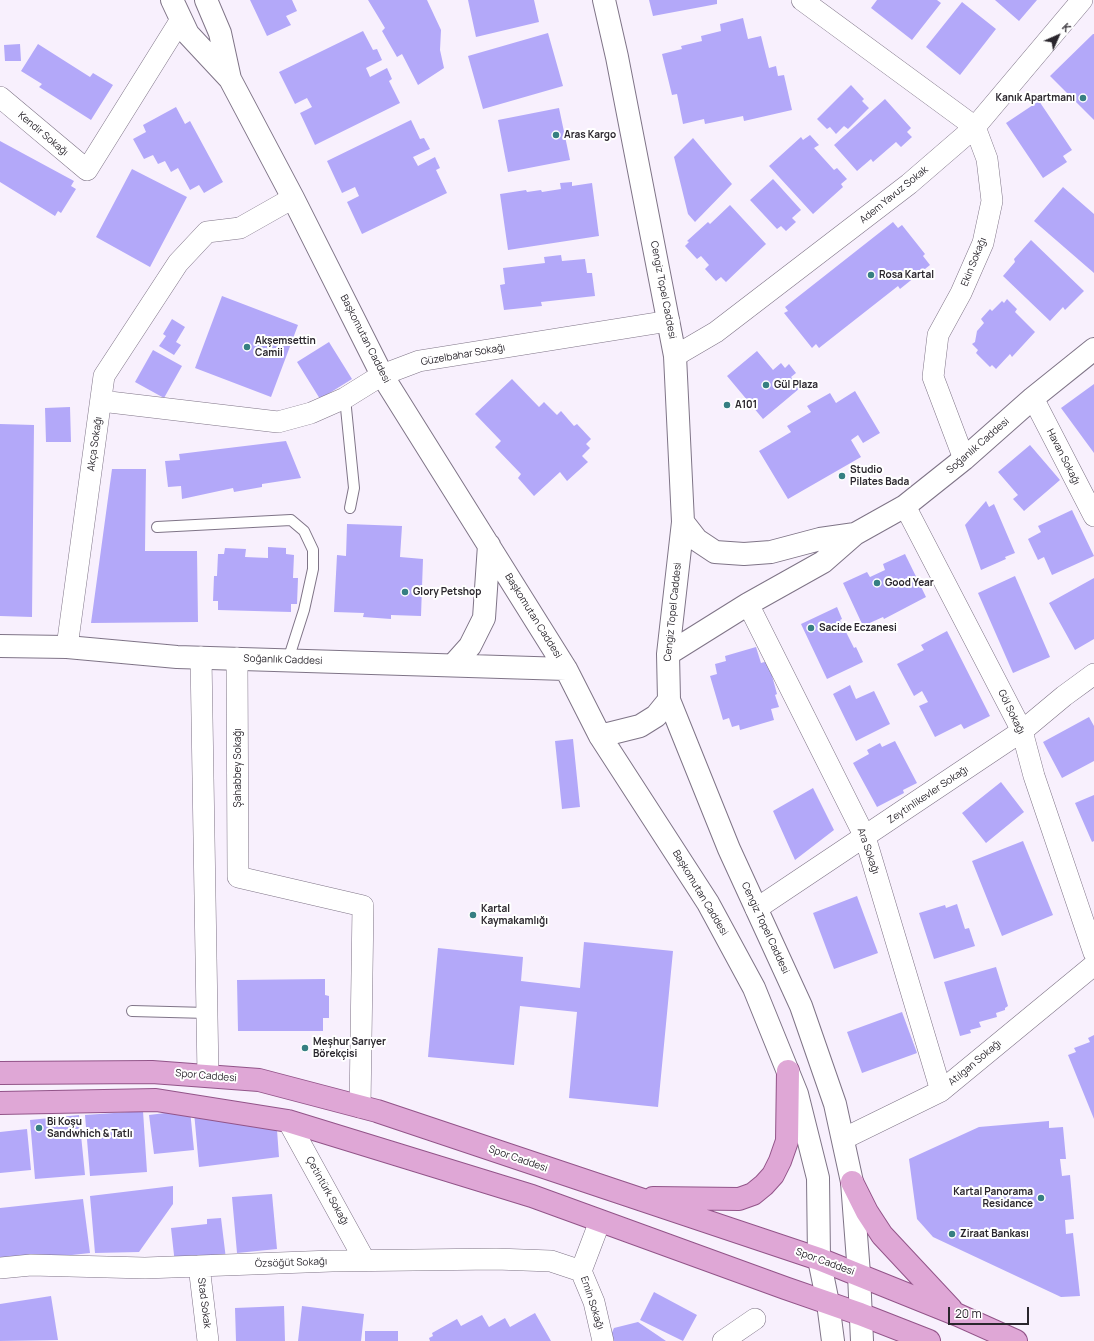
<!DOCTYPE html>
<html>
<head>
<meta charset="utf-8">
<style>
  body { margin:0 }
  #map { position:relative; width:1094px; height:1341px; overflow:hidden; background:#f8f0fd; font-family:Manrope,sans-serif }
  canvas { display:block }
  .north { position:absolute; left:1038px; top:16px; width:40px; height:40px; -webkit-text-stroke:3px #fff; paint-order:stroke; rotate:45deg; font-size:11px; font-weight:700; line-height:16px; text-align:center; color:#2a262d }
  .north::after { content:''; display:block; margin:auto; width:14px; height:18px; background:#2a262d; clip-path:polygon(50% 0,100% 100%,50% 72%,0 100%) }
  .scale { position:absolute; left:948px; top:1307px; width:81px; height:18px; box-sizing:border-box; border:2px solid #2a262d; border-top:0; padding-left:5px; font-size:12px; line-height:14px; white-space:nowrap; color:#2a262d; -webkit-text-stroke:3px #fff; paint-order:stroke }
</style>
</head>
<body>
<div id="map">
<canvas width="1094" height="1341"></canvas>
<div class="north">K</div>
<div class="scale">20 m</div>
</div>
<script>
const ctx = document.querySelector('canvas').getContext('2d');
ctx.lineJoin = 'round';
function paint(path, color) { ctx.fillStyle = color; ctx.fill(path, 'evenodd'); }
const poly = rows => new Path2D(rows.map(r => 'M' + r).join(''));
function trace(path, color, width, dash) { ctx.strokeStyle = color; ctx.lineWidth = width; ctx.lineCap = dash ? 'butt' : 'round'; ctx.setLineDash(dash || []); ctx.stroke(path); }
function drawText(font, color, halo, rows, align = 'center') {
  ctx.font = font + ' Manrope,sans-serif'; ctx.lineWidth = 4; ctx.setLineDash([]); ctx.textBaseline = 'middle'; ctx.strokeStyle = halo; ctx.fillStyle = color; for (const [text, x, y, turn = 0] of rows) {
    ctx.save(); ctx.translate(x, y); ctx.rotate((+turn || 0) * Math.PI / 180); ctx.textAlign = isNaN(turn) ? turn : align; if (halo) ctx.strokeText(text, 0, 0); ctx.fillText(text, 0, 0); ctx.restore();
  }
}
paint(poly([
  [250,0,292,0,297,11,286,16,291,25,267,36],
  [368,0,427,0,441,30,440,50,444,68,418,85,402,54,397,57,382,31,385,28],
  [468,0,534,0,539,22,476,37],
  [649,0,717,0,717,4,653,16],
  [877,0,937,0,941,3,912,40,871,8],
  [995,0,1037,0,1019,21],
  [962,2,996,29,960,75,926,47],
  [743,18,748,39,761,36,769,68,776,66,778,76,784,75,792,110,744,121,743,116,705,124,704,119,683,124,677,94,672,95,662,54,682,49,681,46,702,41,701,36,721,31,720,24],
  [363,31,373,50,377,49,382,60,366,68,370,77,387,68,392,79,389,81,400,103,315,145,300,113,312,107,307,98,295,104,279,72],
  [548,33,563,86,483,109,468,56],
  [1093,34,1094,34,1094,120,1050,76],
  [20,44,21,61,5,61,4,45],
  [38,44,90,77,93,73,113,85,91,120,39,87,42,84,21,71],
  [851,85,864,99,862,101,869,108,848,129,844,126,836,134,830,127,827,129,817,119],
  [885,99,911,128,907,132,912,137,901,147,896,142,873,162,871,159,857,171,834,145],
  [1039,101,1072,150,1063,156,1067,162,1043,178,1006,123],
  [176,107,185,124,190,121,223,182,204,193,199,185,190,190,178,168,171,172,165,161,158,164,153,155,144,159,133,139,146,132,143,125],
  [559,108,570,160,508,172,498,120],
  [411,120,420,139,424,138,430,149,413,157,418,166,435,157,440,168,436,170,447,193,362,234,347,202,359,196,355,187,342,193,327,161],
  [810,135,819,145,814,148,834,170,837,168,847,179,841,184,843,187,813,214,769,166,801,137,803,140],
  [693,138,732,184,695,222,688,214,674,157],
  [0,141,74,181,71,186,76,189,61,213,58,211,55,216,0,182],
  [132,169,187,197,150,267,96,237],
  [773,179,801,210,792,218,796,222,786,231,781,226,777,229,750,200],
  [572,182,572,186,592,183,599,236,508,250,500,194,526,190,527,192,541,190,542,192,561,189,560,183],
  [1063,187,1094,214,1094,273,1034,221],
  [730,205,766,244,726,282,721,277,716,281,705,269,709,265,701,256,697,259,685,246,689,242,687,241,708,222,710,224],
  [893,222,898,228,902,225,925,254,923,256,930,265,900,289,898,286,819,348,816,344,812,348,784,313,788,311,785,307],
  [1031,240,1084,291,1065,310,1063,307,1050,321,1003,276,1015,262,1014,259],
  [561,255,562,261,585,259,587,273,592,273,595,296,541,302,542,306,504,310,500,285,505,284,503,268,545,263,544,257],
  [222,296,298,325,271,397,195,368],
  [1007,299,1017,309,1015,312,1035,332,1012,357,1010,354,996,369,992,365,990,367,976,353,978,350,972,344,975,342,977,331,984,323,981,319,990,309,992,311,1002,301,1004,303],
  [172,319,185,327,176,342,181,345,174,355,159,346,166,336,163,334],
  [329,342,352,379,320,399,297,362],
  [153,350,182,366,164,398,135,382],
  [757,351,773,370,781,363,785,368,789,364,796,373,791,377,800,388,763,419,727,376],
  [512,379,539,407,544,402,557,415,561,411,574,426,577,424,591,439,586,444,590,448,582,456,588,462,567,481,560,472,534,496,518,478,521,474,495,447,501,441,475,414],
  [1094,384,1094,453,1061,408],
  [855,391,880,433,863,443,858,435,851,440,861,457,788,499,759,451,791,432,787,426,811,412,807,406,830,393,836,403],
  [70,407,71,442,46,442,45,408],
  [0,424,34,425,32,617,0,616],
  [286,441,301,478,262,484,262,487,234,492,233,488,182,499,181,486,168,487,165,461,180,460,179,454],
  [1030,445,1060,480,1024,511,1013,499,1018,495,998,472],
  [112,469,146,469,145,551,197,551,198,622,91,623],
  [986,501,989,507,994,504,1015,553,1005,557,1006,559,981,570,965,525],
  [1072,510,1094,556,1052,575,1044,557,1038,560,1028,539,1041,532,1038,526],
  [347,524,402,526,400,557,423,559,421,616,391,615,391,619,363,617,364,613,334,612,337,555,346,556],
  [268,547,286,548,286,554,294,555,293,578,298,578,297,604,291,604,291,612,218,610,218,601,213,601,214,576,217,576,218,554,224,554,225,548,246,549,245,557,268,558],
  [905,554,926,597,884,619,883,617,863,626,843,583,867,572,870,577,885,570,883,564],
  [1015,576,1050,657,1013,673,978,593],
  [1094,578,1094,639,1075,650,1049,603],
  [837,607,842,619,840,620,854,648,856,647,863,662,827,679,801,624],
  [947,631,990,716,964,729,961,724,935,737,919,706,928,702,922,691,914,696,897,664,924,650,921,645],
  [756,647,761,663,768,661,777,694,775,695,779,707,771,709,774,720,740,730,739,725,732,727,729,718,723,720,710,676,717,674,715,664,726,661,725,656],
  [850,685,856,699,874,691,890,724,856,741,833,694],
  [1089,717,1094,726,1094,761,1062,778,1043,742],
  [573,739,580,807,562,809,555,741],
  [895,741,917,783,903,790,904,793,877,807,853,763,869,754,867,750,880,743,882,747],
  [1001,782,1024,812,986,843,962,813],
  [813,788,834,830,795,860,773,811],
  [1094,795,1094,841,1092,842,1075,803],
  [1023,841,1053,915,1002,936,972,861],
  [857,896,878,953,834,969,813,913],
  [957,904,965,929,969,928,975,946,934,959,919,913,945,905,946,908],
  [584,942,673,951,658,1107,569,1098,577,1012,520,1006,514,1065,428,1057,438,948,523,957,521,981,580,988],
  [996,967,1008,1006,1005,1008,1005,1010,996,1013,997,1017,979,1022,981,1027,970,1030,971,1033,960,1036,944,982],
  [325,979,325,995,329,996,329,1018,323,1018,323,1031,238,1031,237,980],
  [902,1012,917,1053,862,1073,847,1032],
  [1094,1035,1094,1119,1068,1055,1076,1052,1074,1048,1090,1042,1088,1038],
  [190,1110,194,1150,154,1154,149,1115],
  [143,1111,147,1172,90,1176,85,1115],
  [194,1112,277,1130,279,1157,199,1167],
  [79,1115,85,1175,35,1179,30,1120],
  [1049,1121,1049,1128,1063,1127,1066,1159,1060,1159,1062,1176,1070,1175,1074,1219,1065,1220,1066,1234,1073,1233,1080,1296,1061,1297,933,1237,917,1219,909,1159,979,1127],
  [27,1129,31,1170,0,1173,0,1132],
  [173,1186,173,1204,139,1252,95,1253,90,1196],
  [272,1194,277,1249,237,1253,232,1197],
  [83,1199,90,1253,0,1263,0,1208],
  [221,1218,226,1259,175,1264,171,1228,207,1224,207,1219],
  [654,1292,697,1315,683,1341,640,1320],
  [51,1296,58,1340,0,1341,0,1304],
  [284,1306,285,1341,236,1341,235,1308],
  [302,1306,364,1314,361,1341,298,1341],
  [535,1313,551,1341,430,1341,429,1338,433,1336,432,1333,457,1319,461,1326,482,1315,489,1327,505,1318,510,1327],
  [638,1322,666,1341,608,1341,614,1328],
  [365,1331,398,1331,398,1341,365,1341]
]), '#b3a8f9');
const service = poly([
  [345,398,354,488,350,508],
  [157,527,291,520,304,531,313,550,313,569,304,610,288,660],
  [132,1011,207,1013]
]);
const minor = poly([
  [802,0,975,127,987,159,992,201,983,243,961,293,938,335,933,377,964,459],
  [0,97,87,170,180,21],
  [675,356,716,332,909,184,975,127,1082,0],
  [1033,398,1094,516],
  [101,401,278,422,311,413,345,398,382,375,419,361,669,321],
  [905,506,1022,731,1034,776,1094,953],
  [748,604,865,837,941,1091],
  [67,647,104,376,178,263,207,232,240,228,293,198],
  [201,657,208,1076],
  [237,658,238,877,363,906,360,1107],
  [756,909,1022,731,1064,696,1094,674],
  [288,1121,365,1261],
  [843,1139,941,1091,1094,965],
  [600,1221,581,1271,594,1302,603,1341],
  [199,1266,208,1341],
  [0,1268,31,1265,145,1268,332,1261,496,1259,551,1261,581,1271],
  [723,1341,755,1319]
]);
const tertiary = poly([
  [172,0,188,34,230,79,293,198,382,375,566,669,600,736,708,903,754,988,797,1094,818,1178,819,1259,828,1303,833,1341],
  [206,0,220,33,230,79],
  [604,0,617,57,675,356,683,522,668,654,669,700,729,849,801,1006,835,1104,852,1182,859,1274,862,1341],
  [683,522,697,540,715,552,744,554,771,552,820,539,855,534],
  [0,646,67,647,177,657,566,669],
  [668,654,748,604,823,562,855,534,905,506,964,459,1033,398,1094,349],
  [453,665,470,646,484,618,489,545],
  [600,736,640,726,656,716,669,700]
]);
const primary = poly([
  [0,1073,152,1072,259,1080,377,1111,819,1259,958,1315,1016,1341],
  [0,1103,156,1100,288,1121,532,1196,785,1288,860,1314,929,1341],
  [852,1182,867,1212,882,1235,951,1309],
  [653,1198,739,1199,753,1194,764,1185,773,1175,780,1161,787,1141,788,1071]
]);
trace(service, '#7f7487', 12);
trace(minor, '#7f7487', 22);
trace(tertiary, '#7f7487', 24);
trace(primary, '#925489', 24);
trace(service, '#fff', 10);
trace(minor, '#fff', 21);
trace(tertiary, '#fff', 22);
trace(primary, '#dfa7d6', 22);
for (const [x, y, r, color] of [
  [1083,98,4,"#367f82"],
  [556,135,4,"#367f82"],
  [871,275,4,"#367f82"],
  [247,347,4,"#367f82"],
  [766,385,4,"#367f82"],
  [727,405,4,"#367f82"],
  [842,476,4,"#367f82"],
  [877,583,4,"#367f82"],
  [405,592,4,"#367f82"],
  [811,628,4,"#367f82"],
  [473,915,4,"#367f82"],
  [305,1048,4,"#367f82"],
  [39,1128,4,"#367f82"],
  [1041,1198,4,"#367f82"],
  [952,1234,4,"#367f82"]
]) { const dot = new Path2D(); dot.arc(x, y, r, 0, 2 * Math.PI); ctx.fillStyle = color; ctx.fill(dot); trace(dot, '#fff', 1.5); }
drawText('bold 10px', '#2a262d', '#fff', [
  ["Kanık Apartmanı",1075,98,"right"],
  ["Aras Kargo",564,135],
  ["Rosa Kartal",879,275],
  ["Akşemsettin",255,341],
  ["Camii",255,353],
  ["Gül Plaza",774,385],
  ["A101",735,405],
  ["Studio",850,470],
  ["Pilates Bada",850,482],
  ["Good Year",885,583],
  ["Glory Petshop",413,592],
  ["Sacide Eczanesi",819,628],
  ["Kartal",481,909],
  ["Kaymakamlığı",481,921],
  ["Meşhur Sarıyer",313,1042],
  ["Börekçisi",313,1054],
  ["Bi Koşu",47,1122],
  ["Sandwhich & Tatlı",47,1134],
  ["Kartal Panorama",1033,1192,"right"],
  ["Residance",1033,1204,"right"],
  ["Ziraat Bankası",960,1234]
], 'left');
drawText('10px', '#2a262d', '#fff', [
  ["Kendir Sokağı",43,134,40],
  ["Adem Yavuz Sokak",894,195,-39],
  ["Ekin Sokağı",974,262,-68],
  ["Cengiz Topel Caddesi",663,290,79],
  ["Başkomutan Caddesi",365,339,63],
  ["Güzelbahar Sokağı",463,355,-10],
  ["Akça Sokağı",95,444,-82],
  ["Soğanlık Caddesi",978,446,-41],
  ["Havan Sokağı",1063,457,63],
  ["Cengiz Topel Caddesi",673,612,-84],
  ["Başkomutan Caddesi",533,616,58],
  ["Soğanlık Caddesi",283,660,2],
  ["Göl Sokağı",1011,712,64],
  ["Şahabbey Sokağı",238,768,-90],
  ["Zeytinlikevler Sokağı",928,795,-34],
  ["Ara Sokağı",868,851,71],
  ["Başkomutan Caddesi",700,893,59],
  ["Cengiz Topel Caddesi",765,928,65],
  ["Atılgan Sokağı",975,1063,-40],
  ["Spor Caddesi",206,1076,5],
  ["Spor Caddesi",518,1159,19],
  ["Çetintürk Sokağı",327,1191,61],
  ["Spor Caddesi",825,1262,20],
  ["Özsöğüt Sokağı",291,1263,-2],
  ["Stad Sokak",204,1303,83],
  ["Emin Sokağı",592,1303,72]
]);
</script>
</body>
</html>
